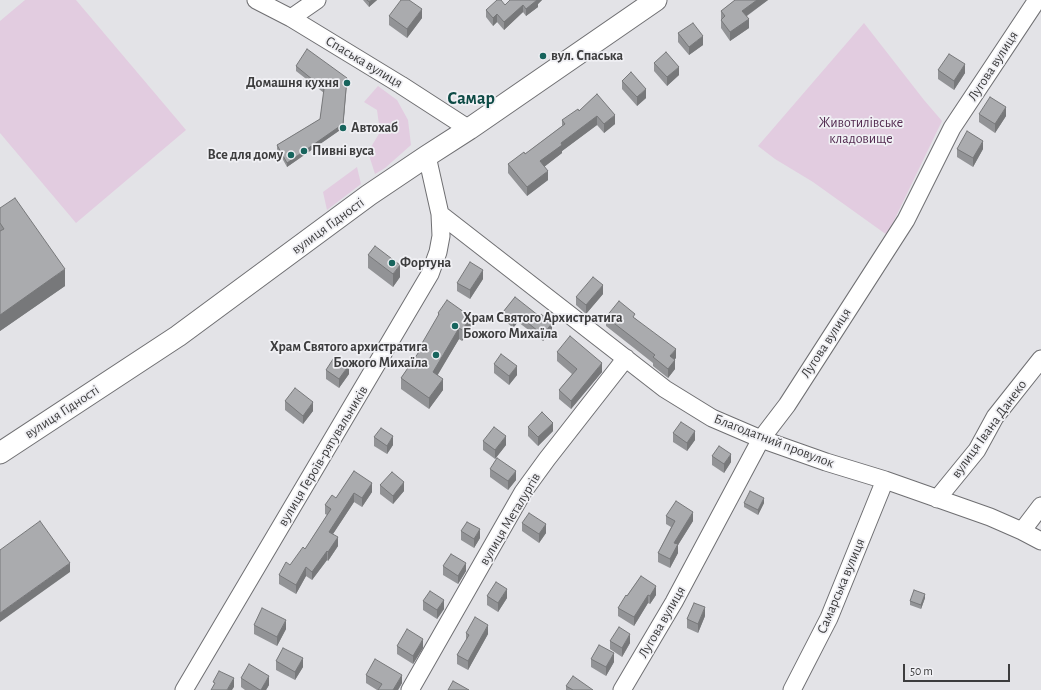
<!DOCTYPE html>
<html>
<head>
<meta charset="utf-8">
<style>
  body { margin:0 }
  #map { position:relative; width:1041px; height:690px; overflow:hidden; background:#e3e3e7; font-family:"Alegreya Sans",sans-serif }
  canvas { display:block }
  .scale { position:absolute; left:903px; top:664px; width:107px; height:18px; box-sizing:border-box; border:2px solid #3d3d3e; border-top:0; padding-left:5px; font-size:12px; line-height:14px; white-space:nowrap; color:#3d3d3e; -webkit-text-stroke:3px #f0f0f4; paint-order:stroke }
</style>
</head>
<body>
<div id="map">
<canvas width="1041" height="690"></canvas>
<div class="scale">50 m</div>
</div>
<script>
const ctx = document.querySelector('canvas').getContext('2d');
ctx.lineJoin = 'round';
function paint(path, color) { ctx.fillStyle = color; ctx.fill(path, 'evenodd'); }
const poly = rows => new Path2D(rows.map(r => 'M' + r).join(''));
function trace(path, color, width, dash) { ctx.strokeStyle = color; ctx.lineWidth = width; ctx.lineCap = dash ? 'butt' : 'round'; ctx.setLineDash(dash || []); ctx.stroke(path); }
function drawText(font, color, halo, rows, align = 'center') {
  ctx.font = font + ' "Alegreya Sans",sans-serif'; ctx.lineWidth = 3.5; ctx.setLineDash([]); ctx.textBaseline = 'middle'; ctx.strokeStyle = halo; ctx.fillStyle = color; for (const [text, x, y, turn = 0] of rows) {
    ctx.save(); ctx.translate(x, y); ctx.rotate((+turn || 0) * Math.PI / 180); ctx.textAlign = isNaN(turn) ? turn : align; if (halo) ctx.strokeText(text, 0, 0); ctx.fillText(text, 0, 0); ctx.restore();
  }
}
paint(poly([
  [25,0,76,0,186,130,76,223,0,133,0,21],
  [864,23,924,100,942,121,887,235,813,182,775,159,758,146],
  [378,86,397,100,408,120,411,145,385,168,375,174,368,152,380,132,377,110,364,102],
  [357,167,361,184,327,210,323,192]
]), '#e2cce0');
const minor = poly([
  [256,0,291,18,401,85,469,129],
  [291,18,317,0],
  [440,214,665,389,712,418,761,439,826,462,885,480,990,517,1022,531,1041,541],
  [937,499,977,450,995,417,1041,359],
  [1022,531,1041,506],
  [184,690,430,274,438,252,441,236,440,214,427,156],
  [410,690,523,492,547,459,626,358],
  [622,690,674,602,761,439,787,405,906,220,952,128,1037,0],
  [792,690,829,618,885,480]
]);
const major = poly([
  [0,453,178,336,369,195,427,156,469,129,656,0]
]);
trace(minor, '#6f6f72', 19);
trace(major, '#6f6f72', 23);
trace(minor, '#fff', 17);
trace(major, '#fff', 21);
paint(poly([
  [363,0,377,0,369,7],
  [510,0,542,0,538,4,538,7,526,16,523,12,504,30,497,22,493,26,486,17,486,10,505,5],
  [735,0,768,0,747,16,749,28,730,41,721,28,721,11],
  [389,16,422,18,407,38,389,25],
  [678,33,703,45,689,55,678,42],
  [654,63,679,75,667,86,654,71],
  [296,66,347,83,343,128,287,167,277,149,277,145,320,119,324,93,296,71],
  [938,70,965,73,954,90,938,79],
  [622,81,646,98,637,106,622,89],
  [597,94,615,124,604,133,597,125,562,151,562,153,544,167,548,180,527,196,508,173,508,164,525,154,562,126,562,120,579,111],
  [979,114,1006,116,995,133,979,122],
  [957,149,983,149,973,167,957,157],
  [0,208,65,286,0,331],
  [368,255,400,277,393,287,368,268],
  [483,279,470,299,457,291,457,283],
  [603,294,586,314,576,305,576,297],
  [515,297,552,330,543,341,518,322,513,328,503,319,503,312],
  [438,313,471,328,462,341,459,339,437,375,443,390,429,409,401,389,401,378,421,349,421,345,438,317],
  [606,317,635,318,676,358,674,359,675,369,668,378,653,366,653,363,606,326],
  [557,352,602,372,571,409,559,399,559,390,572,374,557,361],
  [494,364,517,375,509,385,494,373],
  [326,370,349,374,339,388,326,379],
  [285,401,313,411,303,424,285,410],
  [528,427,553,431,538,446,528,436],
  [673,433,695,440,687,451,673,442],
  [374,437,393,445,387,454,374,446],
  [483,441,506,445,495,459,483,450],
  [712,456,731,462,724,473,712,465],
  [490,469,516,480,508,490,490,477],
  [354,471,372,492,362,507,354,502,333,534,338,546,328,561,327,560,312,580,306,576,296,594,279,584,279,575,290,565,305,549,327,515,325,514,325,505,336,498],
  [380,485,404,491,393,504,380,494],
  [744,503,764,503,758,515,744,507],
  [666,516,693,521,678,545,678,553,670,568,658,562,658,553,671,527,666,524],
  [522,523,546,533,539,543,522,531],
  [461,531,480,538,474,548,461,540],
  [443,566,466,571,458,584,443,575],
  [641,576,656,595,650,604,648,603,634,626,618,616,618,608],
  [487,596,507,598,498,612,487,605],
  [925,598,921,609,910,605,910,601],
  [423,601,444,609,437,619,423,610],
  [705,616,698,633,687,628,687,619],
  [254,625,286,629,277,646,254,634],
  [466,633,488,634,468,670,457,664,457,655,466,641],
  [610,641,630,643,622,657,610,649],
  [397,646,423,648,413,664,397,654],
  [591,659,614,662,606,676,591,667],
  [276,661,303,667,295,680,276,670],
  [366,675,402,683,398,690,377,690,366,683],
  [241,678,269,685,266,690,245,690,241,687],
  [566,686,593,690,566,690]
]), '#929396');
paint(poly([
  [372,0,377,0,369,7,369,2],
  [537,0,542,0,538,4,538,7,526,16,526,9],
  [757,0,768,0,742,19,742,11],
  [523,5,523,12,504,30,504,22],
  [422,9,422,18,407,38,407,29],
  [497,14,497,22,493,26,493,18],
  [749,19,749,28,730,41,730,32],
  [703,36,703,45,689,55,689,47],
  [965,64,965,73,954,90,954,81],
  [679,67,679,75,667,86,667,77],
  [347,78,343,128,287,167,287,163,343,124],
  [646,89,646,98,637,106,637,97],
  [1006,107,1006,116,995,133,995,124],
  [615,115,615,124,604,133,604,124],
  [597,116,597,125,562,151,562,153,540,170,540,161,561,143],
  [983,141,983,149,973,167,973,158],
  [548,171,548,180,527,196,527,187],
  [400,265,400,277,393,287,393,274],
  [65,269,65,286,0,331,0,315],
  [483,270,483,279,470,299,470,290],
  [603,285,603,294,586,314,586,305],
  [518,315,518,322,513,328,513,321],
  [471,317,471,328,462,341,462,330],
  [552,323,552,330,543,341,543,335],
  [459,328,459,339,433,383,433,372],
  [676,349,676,358,670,365,670,356],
  [675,360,675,369,668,378,668,369],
  [602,363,602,372,571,409,571,401],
  [349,365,349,374,339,388,339,379],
  [517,366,517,375,509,385,509,376],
  [443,379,443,390,429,409,429,398],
  [313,402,313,411,303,424,303,416],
  [553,423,553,431,538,446,538,437],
  [695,431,695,440,687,451,687,443],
  [393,436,393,445,387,454,387,446],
  [506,436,506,445,495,459,495,450],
  [731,454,731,462,724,473,724,464],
  [516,471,516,480,508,490,508,481],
  [404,482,404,491,393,504,393,496],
  [372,483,372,492,362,507,362,498],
  [354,493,354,502,329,540,329,532],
  [764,498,764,503,758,515,758,510],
  [693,512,693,521,678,545,678,553,670,568,670,559,674,543],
  [546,524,546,533,539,543,539,534],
  [480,529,480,538,474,548,474,539],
  [338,537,338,546,328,561,328,552],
  [327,551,327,560,312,580,312,572],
  [70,563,70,572,0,622,0,613],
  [466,563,466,571,458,584,458,576],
  [306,567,306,576,296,594,296,585],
  [656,586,656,595,650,604,650,596],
  [507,589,507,598,498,612,498,603],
  [925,594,925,598,921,609,921,605],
  [648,595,648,603,634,626,634,617],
  [444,600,444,609,437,619,437,610],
  [705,607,705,616,698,633,698,624],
  [286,620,286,629,277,646,277,637],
  [488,625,488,634,468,670,468,661],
  [630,634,630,643,622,657,622,648],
  [423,639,423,648,413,664,413,656],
  [614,653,614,662,606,676,606,667],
  [303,658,303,667,295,680,295,672],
  [402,675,402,683,398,690,393,690],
  [269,676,269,685,266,690,261,690],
  [234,678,234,687,232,690,227,690]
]), '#77787a');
const building = poly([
  [367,0,372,0,369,2,367,0],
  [401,0,409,0,422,9,407,29,389,16,401,0],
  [497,0,501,0,505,5,510,0,537,0,526,9,523,5,504,22,497,14,493,18,486,10,497,0],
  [735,0,757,0,742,11,749,19,730,32,721,20,725,16,721,11,735,0],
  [693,23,703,36,689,47,678,33,693,23],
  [307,49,347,78,343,124,287,163,277,145,320,119,324,89,296,66,307,49],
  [666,52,679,67,667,77,654,63,666,52],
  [949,54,965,64,954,81,938,70,949,54],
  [631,72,646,89,637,97,622,81,631,72],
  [597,94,615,115,604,124,597,116,561,143,562,145,540,161,548,171,527,187,508,164,524,152,525,154,565,124,562,120,578,109,579,111,597,94],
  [990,97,1006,107,995,124,979,114,990,97],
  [967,131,983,141,973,158,957,149,967,131],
  [15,198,65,269,0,315,0,231,4,229,0,223,0,208,15,198],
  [375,246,400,265,393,274,368,255,375,246],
  [470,262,483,270,470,290,457,283,470,262],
  [593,277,603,285,586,305,576,297,593,277],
  [515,297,539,316,541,314,552,323,543,335,518,315,513,321,503,312,515,297],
  [447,300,471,317,462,330,459,328,433,372,443,379,429,398,401,378,423,346,421,345,439,314,438,313,447,300],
  [619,301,635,314,633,317,676,349,670,356,675,360,668,369,653,357,655,355,606,317,619,301],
  [570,336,602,363,571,401,559,390,577,369,557,352,570,336],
  [501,354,517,366,509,376,494,364,501,354],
  [335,356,349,365,339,379,326,370,335,356],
  [295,388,313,402,303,416,285,401,295,388],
  [542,412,553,423,538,437,528,427,542,412],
  [681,422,695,431,687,443,673,433,681,422],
  [494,427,506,436,495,450,483,441,494,427],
  [381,428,393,436,387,446,374,437,381,428],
  [719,446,731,454,724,464,712,456,719,446],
  [497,458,516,471,508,481,490,469,497,458],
  [354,471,372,483,362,498,354,493,329,532,338,537,328,552,327,551,312,572,306,567,296,585,279,575,286,562,290,565,303,547,305,549,331,509,325,505,332,495,336,498,354,471],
  [392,472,404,482,393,496,380,485,392,472],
  [750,491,764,498,758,510,744,503,750,491],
  [676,501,693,512,674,543,678,544,670,559,658,553,675,521,666,516,676,501],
  [529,513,546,524,539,534,522,523,529,513],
  [40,521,70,563,0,613,0,550,40,521],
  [467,522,480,529,474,539,461,531,467,522],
  [451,554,466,563,458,576,443,566,451,554],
  [641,576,656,586,650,596,648,595,634,617,618,608,626,595,627,596,641,576],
  [496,582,507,589,498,603,487,596,496,582],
  [914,590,925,594,921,605,910,601,914,590],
  [430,591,444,600,437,610,423,601,430,591],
  [694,603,705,607,698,624,687,619,694,603],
  [262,608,286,620,277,637,254,625,262,608],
  [475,617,488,625,468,661,457,655,469,635,466,633,475,617],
  [619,627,630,634,622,648,610,641,619,627],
  [407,629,423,639,413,656,397,646,407,629],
  [599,645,614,653,606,667,591,659,599,645],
  [283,648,303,658,295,672,276,661,283,648],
  [375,659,402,675,393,690,378,690,382,684,366,675,375,659],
  [249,664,269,676,261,690,260,690,241,678,249,664],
  [219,671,234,678,227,690,211,690,215,683,213,682,219,671],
  [573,676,593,690,573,690,566,686,573,676],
  [453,681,469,690,448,690,453,681]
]);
paint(building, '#aaabae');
trace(building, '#77787a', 1);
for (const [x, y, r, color] of [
  [543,56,4,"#17645d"],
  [347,83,4,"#17645d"],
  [343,128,4,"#17645d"],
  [304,151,4,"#17645d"],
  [291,155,4,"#17645d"],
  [392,263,4,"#17645d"],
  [455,326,4,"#17645d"],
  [436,355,4,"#17645d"]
]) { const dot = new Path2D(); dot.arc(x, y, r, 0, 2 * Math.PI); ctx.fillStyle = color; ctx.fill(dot); trace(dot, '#f0f0f4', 1.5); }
drawText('bold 14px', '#3d3d3e', '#f0f0f4', [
  ["вул. Спаська",551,56],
  ["Домашня кухня",339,83,"right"],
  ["Автохаб",351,128],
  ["Пивні вуса",312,151],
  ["Все для дому",283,155,"right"],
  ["Фортуна",400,263],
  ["Храм Святого Архистратига",463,318],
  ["Божого Михаїла",463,334],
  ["Храм Святого архистратига",428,347,"right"],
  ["Божого Михаїла",428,363,"right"]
], 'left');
drawText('14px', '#3d3d3e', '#f0f0f4', [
  ["Спаська вулиця",364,62,31],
  ["Лугова вулиця",993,66,-57],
  ["вулиця Гідності",328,226,-36],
  ["Лугова вулиця",826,343,-57],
  ["вулиця Гідності",62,412,-33],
  ["вулиця Івана Данеко",989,429,-54],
  ["Благодатний провулок",774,441,21],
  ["вулиця Героїв-рятувальників",323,456,-59],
  ["вулиця Металургів",510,519,-59],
  ["Самарська вулиця",841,586,-67],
  ["Лугова вулиця",662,622,-60]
]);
drawText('14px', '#542d52', '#f0f0f4', [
  ["Животилівське",861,123],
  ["кладовище",861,139]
]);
drawText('bold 18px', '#0e4b46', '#f0f0f4', [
  ["Самар",471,99]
]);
</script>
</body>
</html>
